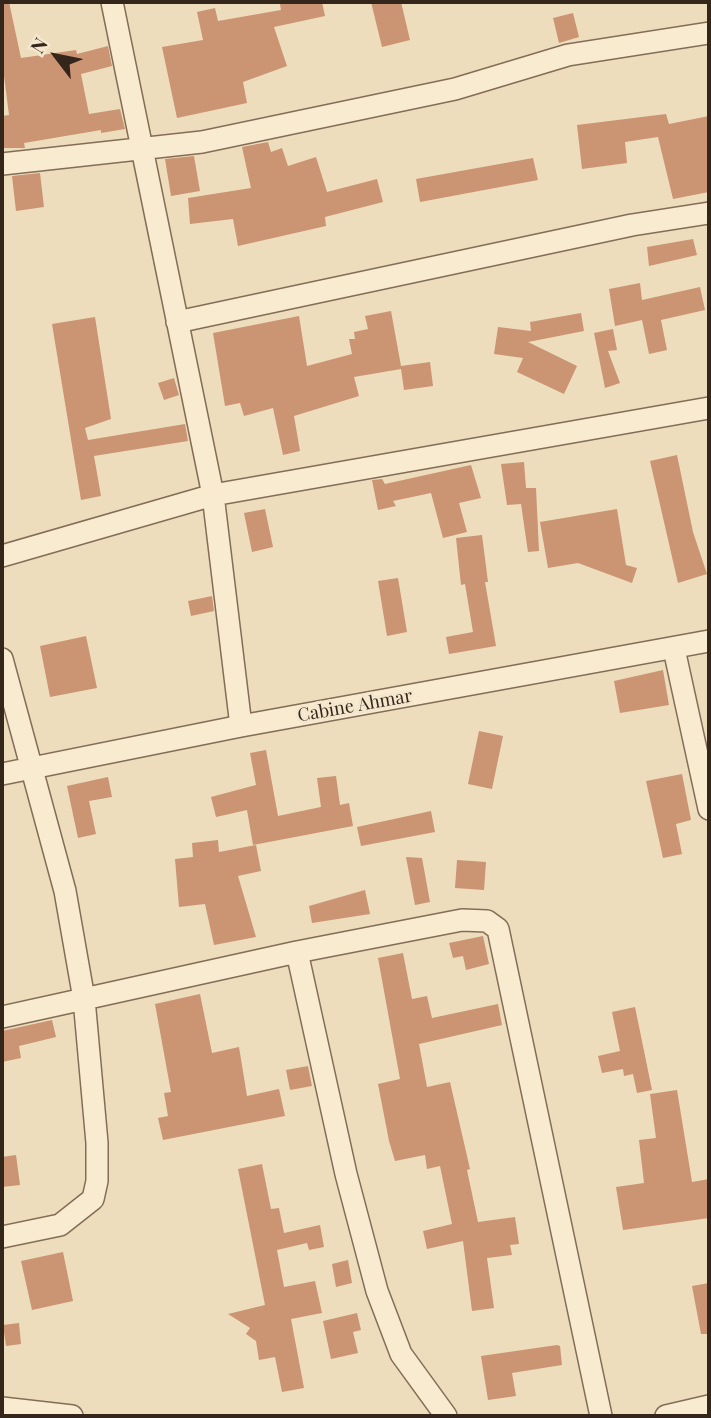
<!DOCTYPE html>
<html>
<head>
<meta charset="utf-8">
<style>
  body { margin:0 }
  #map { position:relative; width:711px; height:1418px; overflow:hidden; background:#edddbd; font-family:"Playfair Display",serif }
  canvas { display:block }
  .frame { position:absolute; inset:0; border:4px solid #34261b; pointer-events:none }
  .north { position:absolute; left:21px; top:21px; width:70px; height:70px; -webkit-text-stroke:5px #f4e7cd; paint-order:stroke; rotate:302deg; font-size:19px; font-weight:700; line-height:28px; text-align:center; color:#34261b }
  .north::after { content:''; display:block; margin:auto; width:24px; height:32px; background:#34261b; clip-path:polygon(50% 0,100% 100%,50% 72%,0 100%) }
</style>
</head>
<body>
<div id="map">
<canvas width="711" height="1418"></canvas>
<div class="frame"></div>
<div class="north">N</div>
</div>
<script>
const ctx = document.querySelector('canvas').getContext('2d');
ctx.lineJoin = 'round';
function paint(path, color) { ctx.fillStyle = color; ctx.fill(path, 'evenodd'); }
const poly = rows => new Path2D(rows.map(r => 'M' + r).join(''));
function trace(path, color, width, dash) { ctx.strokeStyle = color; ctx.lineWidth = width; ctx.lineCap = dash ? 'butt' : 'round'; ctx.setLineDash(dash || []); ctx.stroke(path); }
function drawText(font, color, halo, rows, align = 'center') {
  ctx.font = font + ' "Playfair Display",serif'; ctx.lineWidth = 6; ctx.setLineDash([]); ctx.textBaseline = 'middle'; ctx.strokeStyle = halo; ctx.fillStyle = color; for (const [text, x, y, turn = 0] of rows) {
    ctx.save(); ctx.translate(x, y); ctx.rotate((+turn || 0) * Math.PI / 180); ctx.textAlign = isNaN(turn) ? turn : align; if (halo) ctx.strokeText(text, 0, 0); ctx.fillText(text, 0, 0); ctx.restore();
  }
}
paint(poly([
  [2,2,9,2,21,58,76,50,77,54,108,46,112,66,81,74,89,114,120,109,125,129,101,133,101,130,24,143,25,148,2,148,2,116,9,115,2,60],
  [292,2,322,2,325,16,274,27,287,66,243,82,247,103,177,118,162,47,203,40,197,12,215,8,218,21,281,10,280,4],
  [371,2,401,2,410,40,382,47],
  [573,13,579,37,559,43,553,18],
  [666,114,669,124,709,116,709,192,673,199,658,137,625,142,627,163,582,169,577,125],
  [268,142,271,152,282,148,288,166,316,157,327,192,377,179,383,202,325,217,326,226,238,246,233,219,190,224,188,198,251,188,242,147],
  [194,156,200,191,171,196,165,159],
  [533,158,538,180,420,202,416,179],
  [40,173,44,207,16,211,12,176],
  [693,239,697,255,649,266,647,247],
  [640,283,642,300,700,287,705,310,661,320,667,350,649,354,642,320,615,326,609,289],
  [391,311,401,366,430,362,433,386,404,390,401,369,354,377,359,396,294,416,300,451,283,455,273,408,244,416,240,403,225,406,213,333,299,316,307,366,352,354,349,339,355,339,354,332,368,329,365,316],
  [581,313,584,331,528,342,577,366,564,394,517,372,523,358,494,354,498,327,531,331,530,322],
  [95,317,111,419,85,428,88,440,185,424,188,441,94,456,101,496,81,500,52,324],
  [613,329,617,350,608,351,620,383,605,388,594,333],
  [174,378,179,395,164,400,158,383],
  [677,455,693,532,707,574,678,583,650,461],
  [524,462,526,488,536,488,539,551,528,552,521,504,507,505,501,464],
  [471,465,481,498,459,503,467,532,443,538,431,493,393,501,396,506,378,510,372,480,382,479,385,484],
  [265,509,273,547,252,552,244,513],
  [617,509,626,565,637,568,632,583,578,563,548,568,540,522],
  [482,535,488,582,485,582,496,646,449,654,446,637,473,632,465,584,461,585,456,538],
  [398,578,407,632,387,636,378,581],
  [212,596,214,611,191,616,188,601],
  [86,636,97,688,50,697,40,646],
  [663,670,669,705,620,713,614,681],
  [479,731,503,736,492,789,468,784],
  [266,750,278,816,321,807,317,778,336,776,340,805,349,803,353,826,253,845,247,810,216,817,211,797,256,785,250,753],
  [682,774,691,820,676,824,682,854,663,858,646,781],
  [108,777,112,797,89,801,96,834,78,838,67,786],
  [431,811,435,832,361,846,357,827],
  [218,840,219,852,256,845,261,871,238,876,256,937,214,945,205,904,179,907,175,859,193,857,192,843],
  [406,857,422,858,430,902,415,905],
  [457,860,486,862,484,890,455,888],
  [365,890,370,914,312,923,309,906],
  [483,936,489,964,466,970,463,956,453,958,449,943],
  [403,953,412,999,427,996,432,1018,498,1004,502,1025,419,1044,427,1087,450,1082,470,1169,467,1170,478,1222,515,1217,519,1244,510,1245,512,1255,487,1258,494,1308,472,1311,463,1241,427,1249,423,1231,452,1224,440,1166,427,1169,425,1155,395,1161,389,1141,378,1084,400,1079,378,958],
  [200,994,212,1053,239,1047,247,1096,279,1089,285,1116,163,1140,158,1118,168,1116,164,1093,171,1092,155,1004],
  [635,1007,652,1090,637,1093,633,1074,624,1076,623,1069,602,1073,598,1056,620,1051,612,1012],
  [52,1020,56,1037,19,1046,21,1058,2,1062,2,1031],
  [308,1066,312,1086,290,1090,286,1070],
  [677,1090,692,1182,709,1179,709,1218,623,1230,616,1187,644,1183,639,1140,656,1138,650,1094],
  [16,1155,20,1185,2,1187,2,1157],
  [262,1164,271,1209,279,1208,284,1233,320,1225,324,1247,309,1250,307,1243,277,1250,284,1287,315,1281,322,1313,291,1319,304,1388,282,1392,275,1357,259,1360,256,1341,246,1334,250,1328,228,1314,265,1305,238,1169],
  [63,1252,73,1301,32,1310,21,1261],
  [348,1260,352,1283,336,1287,332,1264],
  [709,1283,709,1334,701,1334,692,1286],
  [357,1313,361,1330,353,1332,358,1353,331,1359,323,1321],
  [19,1323,21,1344,6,1346,3,1325],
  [557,1345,560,1346,562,1365,512,1373,516,1396,488,1400,481,1356]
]), '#cb9473');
const minor = poly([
  [112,2,213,495,241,726],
  [2,164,202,142,455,89,568,55,709,33],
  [177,322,632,225,709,213],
  [2,556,213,495,709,408],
  [674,649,709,809],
  [2,659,65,891,84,999,297,952,346,1174,377,1291,401,1354,446,1416],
  [2,774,241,726,709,641],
  [297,952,462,920,487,921,498,929,601,1416],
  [2,1017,84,999,97,1143,97,1181,93,1199,60,1225,2,1237],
  [2,1408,72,1416],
  [666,1416,709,1406]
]);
trace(minor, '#846d57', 24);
trace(minor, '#f8ebd0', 21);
drawText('18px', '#34261b', '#f4e7cd', [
  ["Cabine Ahmar",355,706,-10]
]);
</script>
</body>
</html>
